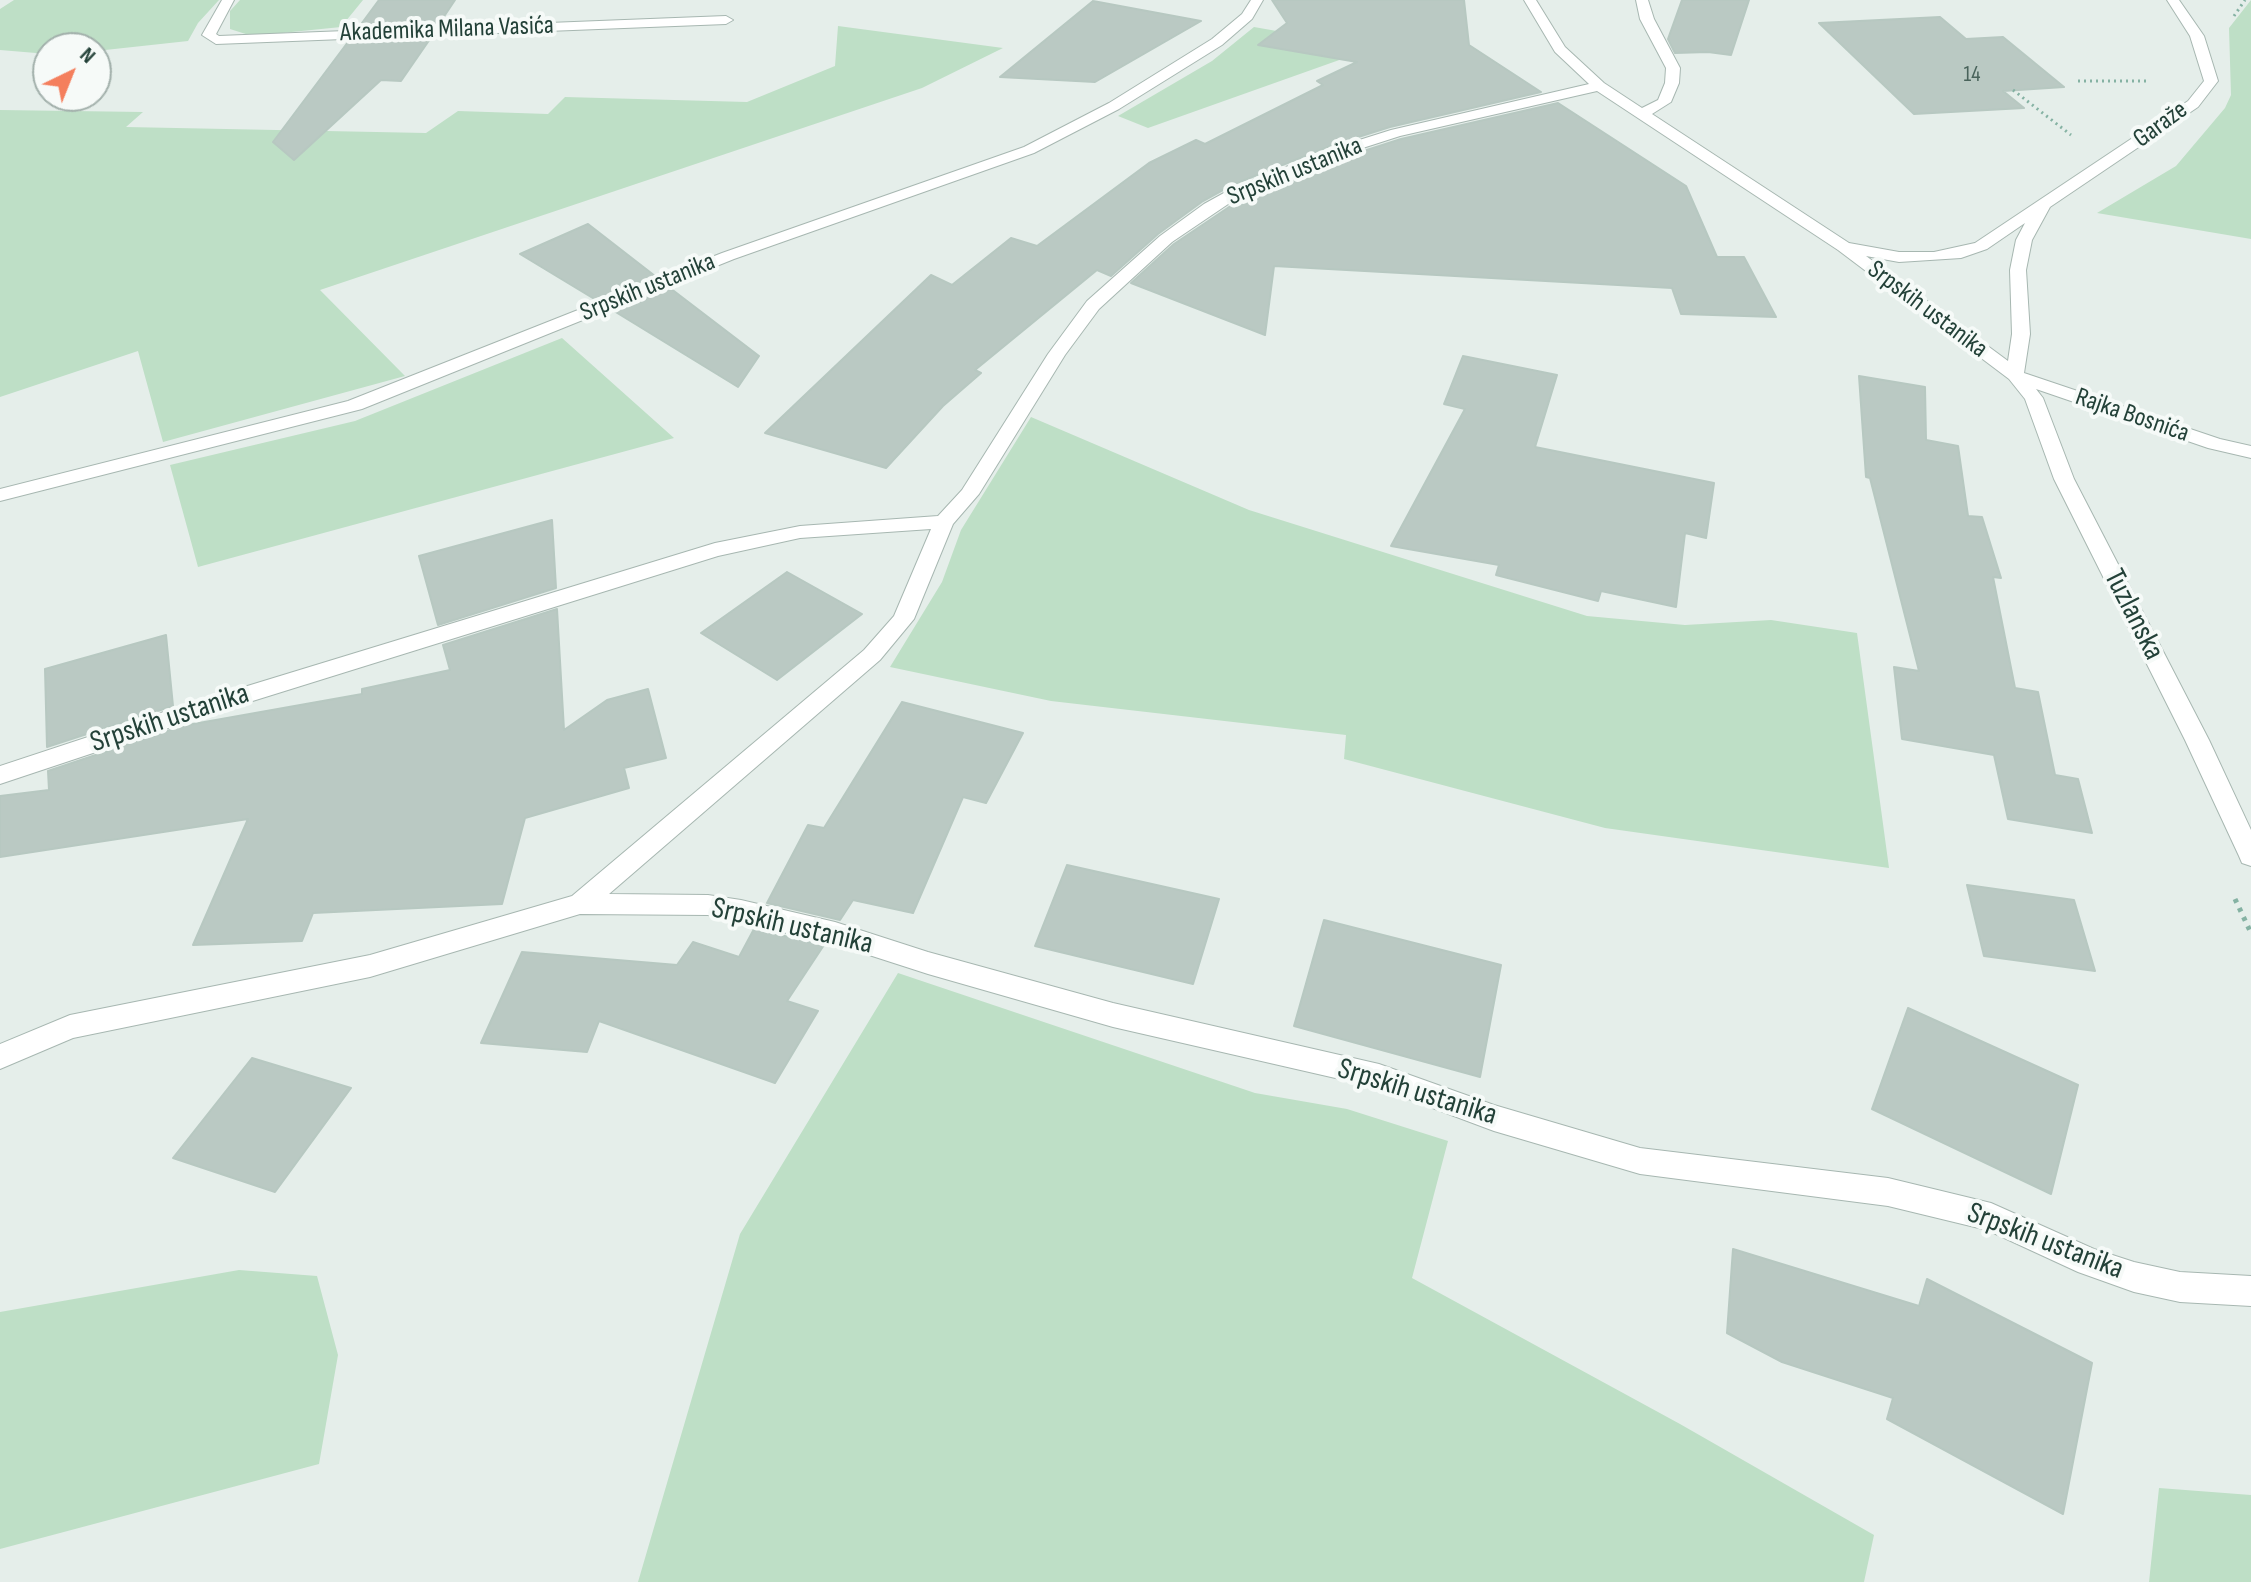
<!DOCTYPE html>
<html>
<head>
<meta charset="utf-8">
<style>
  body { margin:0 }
  #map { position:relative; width:2251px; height:1582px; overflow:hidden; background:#e5eeea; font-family:"Sofia Sans Condensed",sans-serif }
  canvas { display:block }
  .north { position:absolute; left:32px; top:32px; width:80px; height:80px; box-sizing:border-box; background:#f6faf8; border:2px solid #a2b0ab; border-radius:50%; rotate:43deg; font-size:22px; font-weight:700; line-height:32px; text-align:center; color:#234138 }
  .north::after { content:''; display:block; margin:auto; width:28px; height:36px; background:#f47f5d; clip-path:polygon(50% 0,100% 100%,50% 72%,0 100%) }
</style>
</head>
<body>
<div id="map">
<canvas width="2251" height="1582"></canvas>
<div class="north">N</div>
</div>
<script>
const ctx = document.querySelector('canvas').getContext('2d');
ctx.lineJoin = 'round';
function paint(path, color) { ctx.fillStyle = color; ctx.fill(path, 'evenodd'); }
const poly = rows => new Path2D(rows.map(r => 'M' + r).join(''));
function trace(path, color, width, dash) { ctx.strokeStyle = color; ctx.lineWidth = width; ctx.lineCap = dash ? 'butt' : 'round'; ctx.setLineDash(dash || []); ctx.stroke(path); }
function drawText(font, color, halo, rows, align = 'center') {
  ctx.font = font + ' "Sofia Sans Condensed",sans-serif'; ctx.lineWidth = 8; ctx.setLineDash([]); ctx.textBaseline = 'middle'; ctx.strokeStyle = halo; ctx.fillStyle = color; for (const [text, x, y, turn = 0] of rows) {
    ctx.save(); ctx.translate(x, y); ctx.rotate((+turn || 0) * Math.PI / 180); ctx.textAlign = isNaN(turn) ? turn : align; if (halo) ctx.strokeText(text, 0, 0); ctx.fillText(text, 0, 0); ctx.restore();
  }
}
paint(poly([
  [14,0,219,0,198,23,188,41,96,51,96,48,48,48,48,54,0,50,0,9],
  [240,0,363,0,341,27,252,36,230,29,230,11],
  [2251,0,2251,239,2097,213,2176,166,2225,108,2231,95,2229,28],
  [838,26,1003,48,922,88,320,290,405,376,163,442,138,351,0,397,0,110,143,112,126,127,426,133,458,111,548,114,565,97,747,102,835,66],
  [1254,27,1373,48,1148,128,1118,116,1212,61],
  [562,338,674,438,198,567,170,465,355,421],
  [1031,417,1249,510,1587,616,1685,625,1771,620,1857,633,1889,868,1605,828,1344,759,1346,735,1051,701,890,667,942,582,961,530],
  [898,973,1255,1093,1347,1109,1448,1141,1412,1278,1680,1424,1874,1535,1864,1582,638,1582,740,1234],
  [239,1270,317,1276,338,1355,319,1464,0,1549,0,1312],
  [2159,1488,2251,1495,2251,1582,2149,1582]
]), '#bedfc6');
const building = poly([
  [379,0,455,0,439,24,359,27,379,0],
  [1272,0,1464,0,1469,45,1541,92,1390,127,1333,145,1232,185,1203,201,1158,234,1111,276,1097,270,975,370,981,373,943,406,886,468,765,433,931,275,952,285,1011,238,1037,246,1149,163,1196,140,1205,144,1323,85,1317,81,1357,62,1258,45,1287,23,1272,0],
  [1682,0,1749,0,1731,55,1708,52,1675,53,1668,39,1682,0],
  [1093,1,1201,21,1095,82,1000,77,1093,1],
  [1940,17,1966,39,2003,37,2064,87,2003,91,2024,108,1914,114,1819,23,1940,17],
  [430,39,401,81,381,80,294,160,273,142,348,42,430,39],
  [1558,103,1686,186,1717,257,1744,257,1776,317,1681,314,1672,288,1274,266,1265,335,1131,283,1174,244,1244,197,1345,157,1401,139,1558,103],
  [588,224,655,276,596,300,520,254,588,224],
  [670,288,759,356,738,387,614,311,670,288],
  [1463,356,1557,375,1535,447,1714,483,1706,538,1685,533,1676,607,1601,591,1598,601,1496,575,1499,565,1391,546,1465,409,1444,404,1463,356],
  [1859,376,1925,387,1926,440,1958,446,1968,516,1982,517,2001,578,1993,577,2015,688,2038,692,2055,775,2078,779,2092,833,2008,819,1994,755,1902,739,1894,667,1919,671,1870,478,1866,477,1859,376],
  [552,520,556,588,438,625,419,556,552,520],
  [787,572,862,614,777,680,701,633,787,572],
  [557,609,564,730,607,700,648,689,666,758,624,768,629,788,525,818,502,904,313,913,302,941,193,945,248,819,0,857,0,796,49,790,48,771,182,726,362,694,362,689,450,670,443,645,557,609],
  [166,635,173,706,47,747,45,669,166,635],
  [902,702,1023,733,986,803,963,797,913,913,853,900,840,920,767,903,808,825,824,828,902,702],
  [1067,865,1219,899,1193,984,1035,946,1067,865],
  [1967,885,2074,900,2095,971,1984,956,1967,885],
  [1324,920,1501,965,1480,1077,1294,1026,1324,920],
  [754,929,824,945,787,1001,818,1011,775,1083,599,1021,587,1052,481,1043,522,952,677,965,693,942,739,957,754,929],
  [1908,1008,2078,1085,2051,1194,1872,1109,1908,1008],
  [252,1058,351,1088,275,1192,173,1158,252,1058],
  [1733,1249,1919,1306,1927,1279,2092,1363,2063,1514,1887,1419,1893,1398,1782,1362,1727,1333,1733,1249]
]);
paint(building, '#bac9c3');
trace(building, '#b7c8c1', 2);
const minor = poly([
  [222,0,234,0,216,34,219,36,726,16,733,20,726,24,216,44,202,35,222,0],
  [1251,0,1263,0,1252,19,1222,45,1119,109,1034,153,734,259,362,409,0,501,0,489,348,401,722,253,1024,147,1109,103,1212,39,1242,14,1251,0],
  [1524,0,1536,0,1565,47,1604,83,1642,108,1658,100,1665,83,1666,68,1640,19,1636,0,1648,0,1654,19,1680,68,1679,83,1671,102,1652,114,1849,243,1899,252,1934,252,1975,243,2188,101,2204,81,2190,36,2167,0,2179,0,2204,36,2218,81,2198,107,2050,207,2032,240,2026,270,2030,334,2024,373,2220,439,2251,446,2251,458,2208,448,2036,389,2043,398,2074,479,2209,740,2251,830,2251,866,2242,863,2239,856,2185,740,2054,479,2025,399,2009,379,1838,250,1597,91,1400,136,1344,154,1243,194,1172,242,1099,309,1065,355,979,494,953,524,914,619,880,660,609,894,708,895,741,900,835,922,928,952,1113,1003,1379,1064,1494,1105,1640,1148,1888,1178,1991,1203,2094,1249,2134,1262,2180,1272,2251,1276,2251,1306,2180,1302,2134,1292,2078,1272,1987,1230,1888,1206,1640,1174,1494,1131,1379,1088,1113,1027,928,974,835,944,708,915,580,914,370,977,73,1038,0,1069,0,1044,70,1015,370,955,572,896,864,650,894,616,931,529,800,538,718,556,198,718,0,784,0,766,182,706,715,543,800,526,938,516,962,490,1048,354,1087,301,1160,236,1204,204,1233,188,1334,148,1391,130,1589,84,1555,52,1524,0],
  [2025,223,2016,240,2010,270,2012,334,2008,361,1866,256,1899,262,1961,258,1987,249,2025,223]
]);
trace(minor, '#a7b7b1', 2);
trace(poly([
  [2234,16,2245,0],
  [2078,81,2150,81],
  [2013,90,2071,135]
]), '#85b2a3', 3, [2, 4]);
trace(poly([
  [2235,899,2251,933]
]), '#85b2a3', 5, [4, 6]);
paint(minor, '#fff');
drawText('22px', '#49635b', null, [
  ["14",1972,75]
]);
drawText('26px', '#234138', '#f6faf8', [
  ["Akademika Milana Vasića",447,30,-2],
  ["Garaže",2161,125,-36],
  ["Srpskih ustanika",1295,172,-22],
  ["Srpskih ustanika",648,288,-22],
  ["Srpskih ustanika",1927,310,37],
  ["Rajka Bosnića",2132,416,19]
]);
drawText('30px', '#234138', '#f6faf8', [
  ["Tuzlanska",2133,615,63],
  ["Srpskih ustanika",170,719,-18],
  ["Srpskih ustanika",792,927,13],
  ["Srpskih ustanika",1417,1093,17],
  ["Srpskih ustanika",2045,1242,21]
]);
</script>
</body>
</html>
